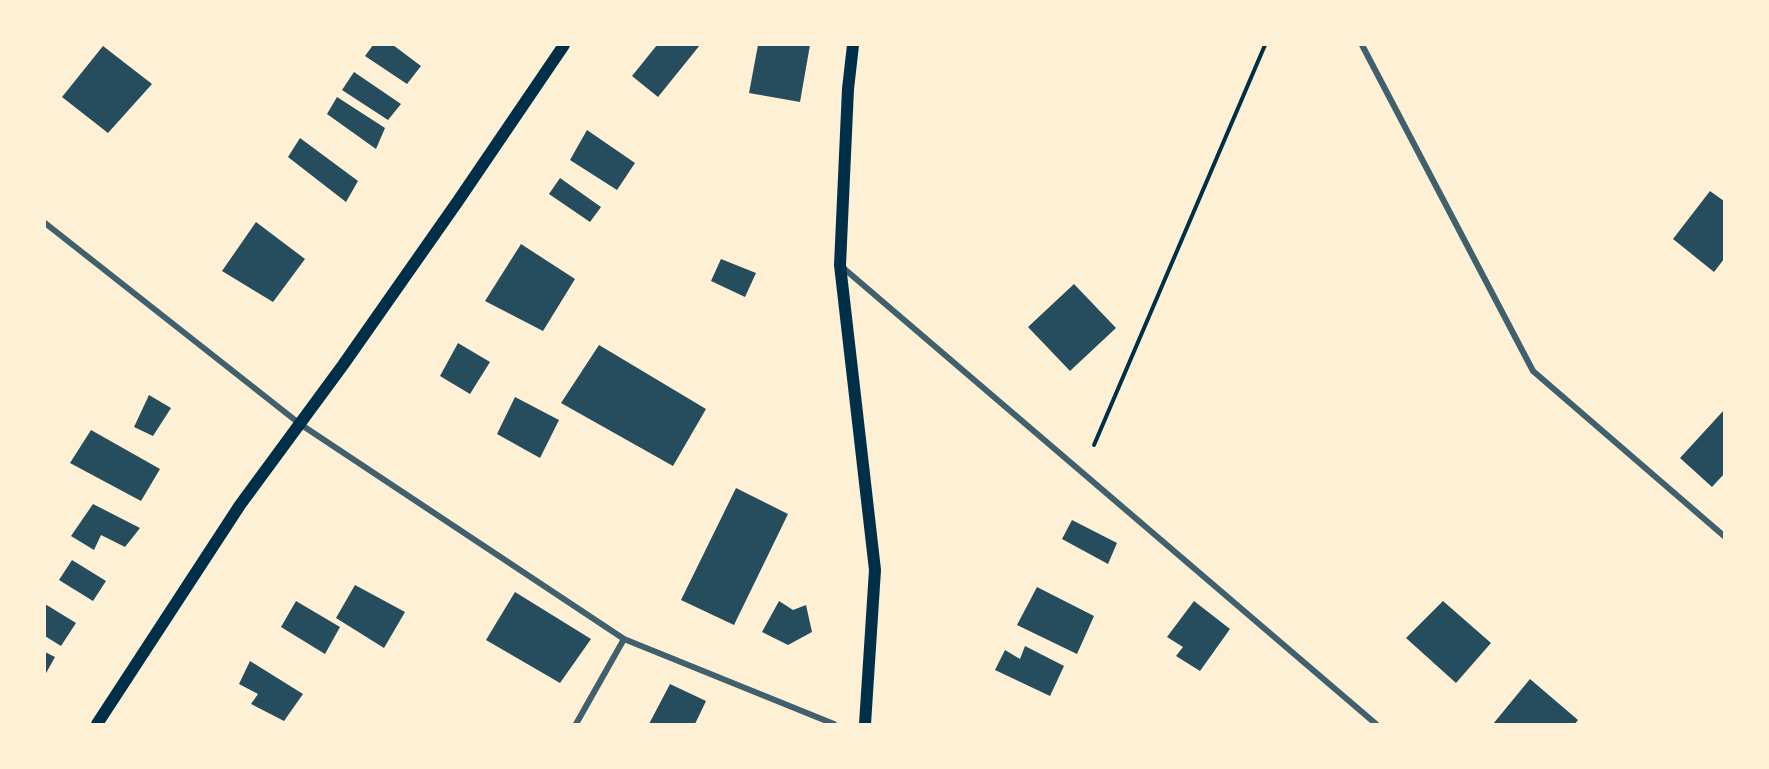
<!DOCTYPE html>
<html>
<head>
<meta charset="utf-8">
<style>
  body { margin:0 }
  #map { position:relative; width:1769px; height:769px; overflow:hidden; background:#fdf0d5; font-family:"Noto Sans",sans-serif }
  canvas { display:block }
  .frame { position:absolute; inset:0; border:46px solid #fdf0d5; pointer-events:none }
</style>
</head>
<body>
<div id="map">
<canvas width="1769" height="769"></canvas>
<div class="frame"></div>
</div>
<script>
const ctx = document.querySelector('canvas').getContext('2d');
ctx.lineJoin = 'round';
function paint(path, color) { ctx.fillStyle = color; ctx.fill(path, 'evenodd'); }
const poly = rows => new Path2D(rows.map(r => 'M' + r).join(''));
function trace(path, color, width, dash) { ctx.strokeStyle = color; ctx.lineWidth = width; ctx.lineCap = dash ? 'butt' : 'round'; ctx.setLineDash(dash || []); ctx.stroke(path); }
paint(poly([
  [373,45,393,45,421,66,407,84,365,56],
  [657,45,700,45,658,97,632,76],
  [758,45,810,45,800,102,749,93],
  [103,46,152,84,108,133,62,97],
  [354,72,401,104,388,120,342,90],
  [337,97,385,128,376,149,327,114],
  [587,130,635,163,617,190,570,160],
  [300,138,358,181,346,202,288,157],
  [560,178,601,207,590,222,549,194],
  [1710,191,1724,201,1724,259,1714,272,1673,239],
  [256,222,305,259,273,302,222,271],
  [521,244,575,279,543,331,485,301],
  [721,259,756,273,745,297,711,281],
  [1074,284,1116,328,1070,371,1028,327],
  [458,343,490,362,470,394,440,376],
  [599,345,706,409,673,466,561,403],
  [149,395,171,408,153,436,134,427],
  [515,397,559,420,540,458,497,434],
  [1724,410,1724,474,1712,487,1680,458],
  [91,430,160,469,141,501,70,463],
  [736,488,788,514,734,625,681,600],
  [93,504,140,528,125,547,101,535,94,550,71,536],
  [1072,520,1117,543,1108,564,1062,539],
  [72,560,106,581,93,601,59,580],
  [355,585,405,612,384,648,336,618],
  [1037,587,1094,616,1077,654,1017,625],
  [515,592,591,639,560,683,486,640],
  [296,601,340,627,325,654,281,627],
  [779,601,793,610,806,605,812,632,788,645,762,632],
  [1194,601,1230,629,1200,671,1176,656,1183,647,1167,637],
  [1443,601,1491,643,1456,683,1406,638],
  [45,604,76,623,61,646,45,636],
  [1025,646,1064,666,1050,696,995,670,1005,650,1020,659],
  [45,652,55,657,45,675],
  [250,661,303,694,284,721,251,704,258,694,239,684],
  [1530,679,1578,720,1575,724,1493,724],
  [670,684,706,701,695,724,649,724]
]), '#264d5e');
trace(poly([
  [1094,445,1265,45]
]), '#003049', 4);
trace(poly([
  [1362,45,1533,371,1724,536],
  [45,223,300,424,624,639,834,724],
  [841,266,1376,724],
  [576,724,624,639]
]), '#3f606c', 6);
trace(poly([
  [853,45,848,89,840,265,875,570,865,724],
  [97,724,240,505,343,365,458,201,564,45]
]), '#003049', 12);
</script>
</body>
</html>
